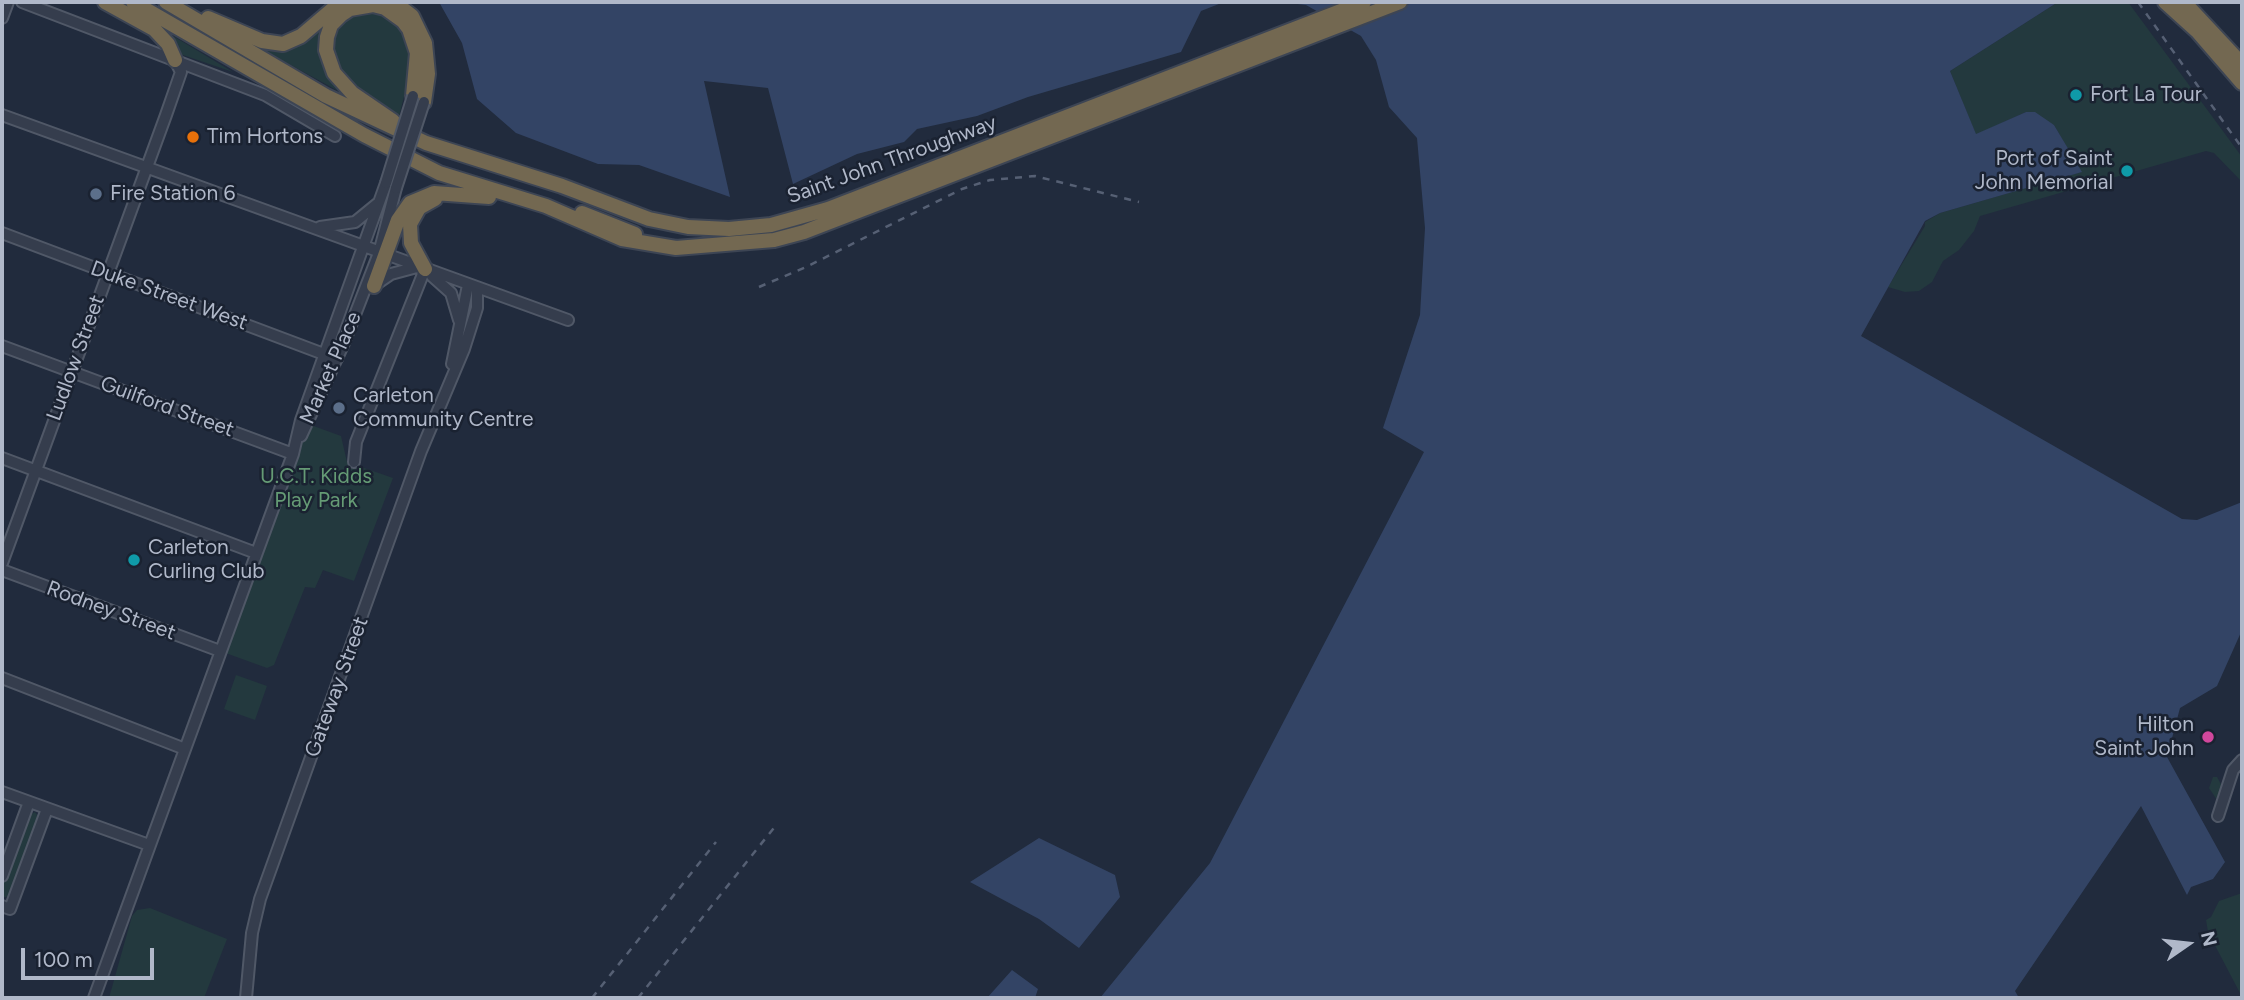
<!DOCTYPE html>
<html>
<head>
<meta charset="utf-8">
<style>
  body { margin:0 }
  #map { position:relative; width:2244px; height:1000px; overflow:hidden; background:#212b3d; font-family:Figtree,sans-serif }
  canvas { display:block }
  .frame { position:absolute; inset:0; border:4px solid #b0b8c9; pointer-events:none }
  .north { position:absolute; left:2153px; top:909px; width:70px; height:70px; -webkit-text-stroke:5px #1a2231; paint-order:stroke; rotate:76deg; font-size:19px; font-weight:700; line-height:28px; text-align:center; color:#b0b8c9 }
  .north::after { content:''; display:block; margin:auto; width:24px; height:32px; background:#b0b8c9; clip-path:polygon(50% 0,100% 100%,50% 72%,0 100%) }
  .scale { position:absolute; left:21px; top:948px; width:133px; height:32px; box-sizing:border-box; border:4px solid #b0b8c9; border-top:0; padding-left:9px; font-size:21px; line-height:24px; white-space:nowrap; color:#b0b8c9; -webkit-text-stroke:5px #1a2231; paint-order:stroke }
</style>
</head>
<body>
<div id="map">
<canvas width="2244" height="1000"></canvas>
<div class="frame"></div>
<div class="north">N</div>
<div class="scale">100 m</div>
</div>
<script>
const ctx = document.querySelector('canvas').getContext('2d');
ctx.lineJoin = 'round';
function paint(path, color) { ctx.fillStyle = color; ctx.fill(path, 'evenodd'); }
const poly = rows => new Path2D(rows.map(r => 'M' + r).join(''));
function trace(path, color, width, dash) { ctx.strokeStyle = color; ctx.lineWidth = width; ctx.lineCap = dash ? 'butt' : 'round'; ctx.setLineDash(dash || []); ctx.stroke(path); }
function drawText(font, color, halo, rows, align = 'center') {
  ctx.font = font + ' Figtree,sans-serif'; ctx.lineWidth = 5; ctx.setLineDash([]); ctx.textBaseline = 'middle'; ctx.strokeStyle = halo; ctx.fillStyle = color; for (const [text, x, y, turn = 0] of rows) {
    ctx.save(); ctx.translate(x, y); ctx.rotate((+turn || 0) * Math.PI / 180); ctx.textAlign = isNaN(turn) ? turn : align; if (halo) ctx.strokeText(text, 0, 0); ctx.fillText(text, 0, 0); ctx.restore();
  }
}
paint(poly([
  [2058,2,2128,2,2242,157,2242,182,2214,153,2206,151,1980,216,1974,231,1959,250,1943,261,1932,282,1919,291,1905,292,1888,287,1925,226,1925,222,1940,213,2081,172,2054,125,2026,112,1976,135,1950,71],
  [375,11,402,28,412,56,408,94,405,93,399,116,368,99,339,72,333,54,333,40,344,21,356,14],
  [325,24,342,93,256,46,274,51,292,48],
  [168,33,233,72,177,53],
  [308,424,341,436,347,462,393,478,354,581,323,570,315,588,305,587,274,665,267,668,220,651],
  [236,675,267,686,255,720,224,709],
  [2213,777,2217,777,2222,786,2217,800,2209,788],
  [35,812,39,818,10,897,4,897,2,888,28,816],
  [2242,893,2242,997,2208,932,2206,920,2211,917,2219,901],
  [150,908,227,939,204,998,109,998,132,916,137,910]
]), '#23393e');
paint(poly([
  [439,2,1224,2,1201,11,1181,52,1028,97,977,116,917,129,904,142,857,154,793,184,768,88,704,81,730,197,639,165,598,164,516,133,477,99,462,43],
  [1280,2,2058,2,1950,71,1976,134,2026,112,2035,112,2054,125,2082,172,1940,213,1925,221,1861,336,2182,519,2197,520,2242,502,2242,630,2217,686,2180,708,2167,757,2225,862,2213,879,2191,887,2187,895,2141,806,2015,991,2019,998,1100,998,1210,863,1424,452,1383,428,1420,315,1425,228,1417,138,1389,107,1376,60,1361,36,1306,5],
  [1039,838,1115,875,1120,897,1079,948,1039,919,970,882],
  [1012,970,1038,989,1035,998,987,998]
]), '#334465');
const minor = poly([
  [22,2,265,95,335,136],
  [2,18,8,2],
  [2,115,568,320],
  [320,227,355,222,377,204],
  [2,233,337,359],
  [432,276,451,293,459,320],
  [375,285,391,274,417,267],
  [2,346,293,454],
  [452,364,468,285],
  [301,436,344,343,379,253,396,188],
  [2,458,256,553],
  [354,462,356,442,425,269],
  [2,563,166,115,181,72,175,60],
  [2,570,220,651],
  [2,678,185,749],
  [2,792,149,845],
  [2218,816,2233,770,2242,760],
  [2,876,29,802],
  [2,906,10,909,47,809],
  [94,998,293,454,301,420,386,183],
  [246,998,252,933,260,899,421,451,464,349,477,308,477,288]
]);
const highway = poly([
  [105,2,154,29,168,44,175,60],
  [133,2,364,135,439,173,546,206,622,239,676,248,774,240,804,232,1400,2],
  [166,2,326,96,426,143,562,186,649,219,688,227,729,229,771,225,828,209,1364,2],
  [394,2,412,16,425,43,428,74,424,102],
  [2165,2,2197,31,2242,83],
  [2184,2,2242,64],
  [208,18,262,41,283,44,301,36,341,2],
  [393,121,352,93,334,73,326,50,327,37,331,25,341,15,350,9,373,5,385,8,403,21,409,29,417,53,413,96],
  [582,213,635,234],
  [425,269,411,243,410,224,419,208,435,199],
  [374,286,398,220,410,203,434,193,489,197]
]);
trace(minor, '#505867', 14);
trace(highway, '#3d4554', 18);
trace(minor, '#353d4d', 10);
trace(highway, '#736851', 14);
trace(poly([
  [2138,2,2242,148],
  [759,287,806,267,962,189,990,180,1035,176,1139,202],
  [592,998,716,842],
  [638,998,777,824]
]), '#566074', 2.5, [7, 7]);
const minorBridge = poly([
  [386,183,413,96],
  [396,188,424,102]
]);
trace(minorBridge, '#505867', 14, []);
trace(minorBridge, '#353d4d', 10);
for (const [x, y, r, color] of [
  [2076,95,7,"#0f9aa8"],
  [193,137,7,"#e8710a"],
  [2127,171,7,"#0f9aa8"],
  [96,194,7,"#5c6f8a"],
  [339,408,7,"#5c6f8a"],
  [134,560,7,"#0f9aa8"],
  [2208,737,7,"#d1479c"]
]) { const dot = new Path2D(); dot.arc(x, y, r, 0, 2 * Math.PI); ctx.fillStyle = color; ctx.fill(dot); trace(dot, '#1a2231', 2.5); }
drawText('21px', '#b0b8c9', '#1a2231', [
  ["Fort La Tour",2090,95],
  ["Tim Hortons",207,137],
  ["Port of Saint",2113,159,"right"],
  ["John Memorial",2113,183,"right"],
  ["Fire Station 6",110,194],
  ["Carleton",353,396],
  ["Community Centre",353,420],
  ["Carleton",148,548],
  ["Curling Club",148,572],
  ["Hilton",2194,725,"right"],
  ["Saint John",2194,749,"right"]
], 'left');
drawText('21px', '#b0b8c9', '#1a2231', [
  ["Saint John Throughway",892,160,-20],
  ["Duke Street West",169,296,20],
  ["Ludlow Street",76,358,-70],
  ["Market Place",331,368,-66],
  ["Guilford Street",167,407,20],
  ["Rodney Street",111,611,20],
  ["Gateway Street",337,687,-70]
]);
drawText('21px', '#659b75', '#1a2231', [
  ["U.C.T. Kidds",316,477],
  ["Play Park",316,501]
]);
</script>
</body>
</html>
